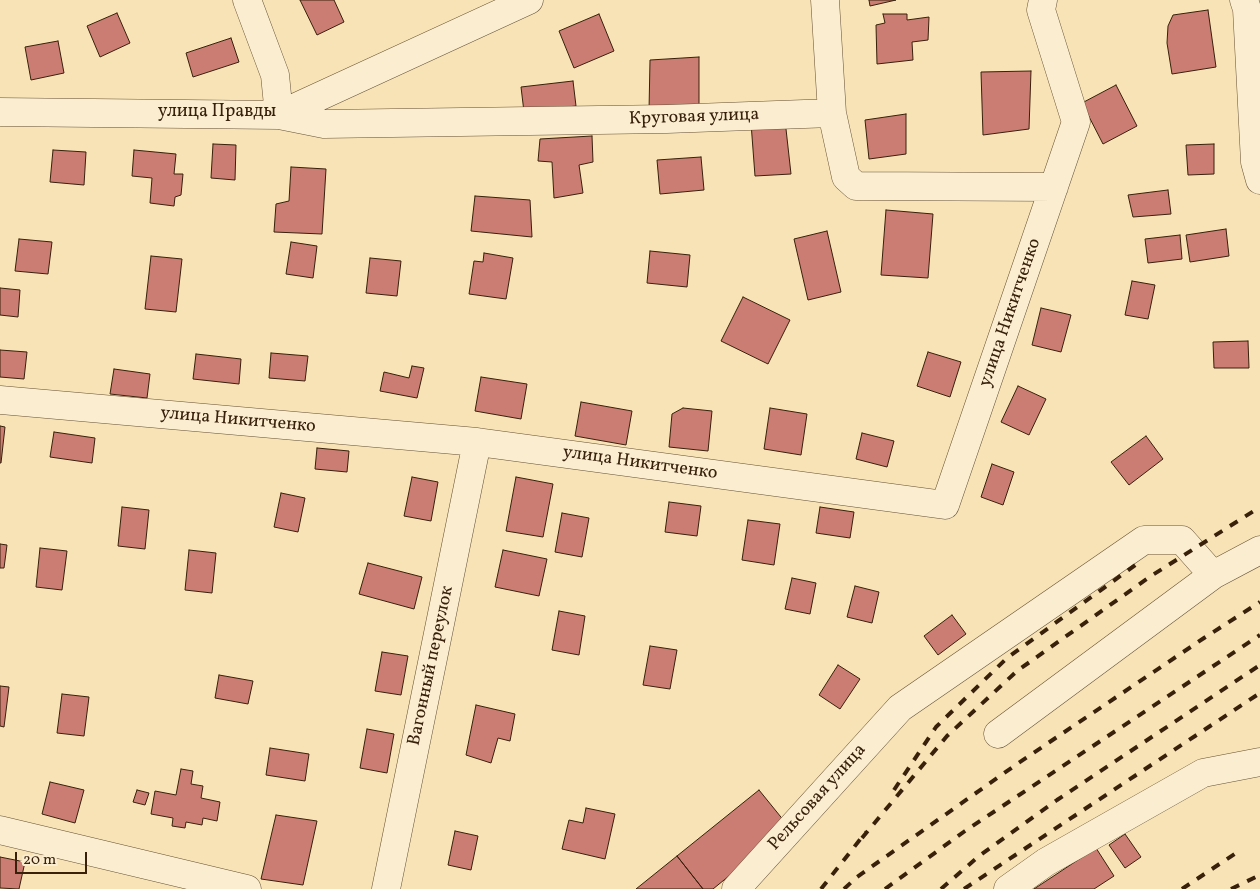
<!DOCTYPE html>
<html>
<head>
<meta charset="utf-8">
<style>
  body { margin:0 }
  #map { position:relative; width:1260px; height:889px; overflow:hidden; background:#f7e3b6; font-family:Vollkorn,serif }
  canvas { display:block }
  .scale { position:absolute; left:15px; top:852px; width:72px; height:22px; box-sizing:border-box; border:2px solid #38200b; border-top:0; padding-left:6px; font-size:15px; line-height:18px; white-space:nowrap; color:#38200b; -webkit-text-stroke:4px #faedd0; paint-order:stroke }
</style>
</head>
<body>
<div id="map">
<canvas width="1260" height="889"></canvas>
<div class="scale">20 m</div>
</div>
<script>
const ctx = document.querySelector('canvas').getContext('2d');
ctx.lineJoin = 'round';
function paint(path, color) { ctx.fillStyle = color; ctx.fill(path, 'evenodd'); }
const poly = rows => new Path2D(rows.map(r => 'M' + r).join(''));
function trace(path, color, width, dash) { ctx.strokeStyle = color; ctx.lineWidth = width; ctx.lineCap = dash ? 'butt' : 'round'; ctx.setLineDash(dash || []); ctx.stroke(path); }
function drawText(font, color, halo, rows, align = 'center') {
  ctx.font = font + ' Vollkorn,serif'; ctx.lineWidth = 4.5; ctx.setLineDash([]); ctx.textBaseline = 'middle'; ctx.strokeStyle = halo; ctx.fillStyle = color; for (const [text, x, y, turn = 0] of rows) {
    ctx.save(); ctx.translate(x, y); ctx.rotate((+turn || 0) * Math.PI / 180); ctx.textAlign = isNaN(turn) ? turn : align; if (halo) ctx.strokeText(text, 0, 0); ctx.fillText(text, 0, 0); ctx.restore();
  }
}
const building = poly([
  [300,0,334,0,344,22,317,35,300,0],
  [869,0,896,0,870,6,869,0],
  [1208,10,1216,67,1172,74,1167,43,1168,26,1173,15,1208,10],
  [117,13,130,43,100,57,87,26,117,13],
  [599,14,614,51,574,68,559,31,599,14],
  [883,14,907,14,907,20,929,17,928,40,912,42,913,60,877,64,876,25,885,23,883,14],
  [231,38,239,62,193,77,186,53,231,38],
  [58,41,64,73,31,80,25,47,58,41],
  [699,57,699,107,649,111,650,60,699,57],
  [1031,71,1029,129,983,135,981,72,1031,71],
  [573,81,576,106,524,112,521,87,573,81],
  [1116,85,1137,126,1103,144,1082,103,1116,85],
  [906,114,906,154,869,159,865,120,906,114],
  [785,120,791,174,755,176,751,123,785,120],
  [592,136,593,162,579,165,583,193,554,198,552,162,538,161,540,139,592,136],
  [213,144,236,145,235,180,211,178,213,144],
  [1214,144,1214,174,1188,175,1186,145,1214,144],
  [53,150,86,152,84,185,50,182,53,150],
  [134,150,176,154,174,174,183,174,181,195,175,197,174,206,150,203,152,178,132,176,134,150],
  [701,157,704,190,660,194,657,160,701,157],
  [291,167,326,169,322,234,274,232,276,204,289,201,291,167],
  [1168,190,1171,214,1133,217,1128,195,1168,190],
  [475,196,530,200,532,237,471,231,475,196],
  [886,210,933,214,928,278,881,275,886,210],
  [1226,229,1229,256,1190,262,1186,235,1226,229],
  [827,231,841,292,808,300,794,239,827,231],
  [1180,235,1182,259,1148,263,1145,239,1180,235],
  [19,239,52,242,48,274,15,271,19,239],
  [291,242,317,246,313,278,286,274,291,242],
  [650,251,690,255,687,287,647,283,650,251],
  [484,253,513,258,506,299,469,294,474,261,483,262,484,253],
  [151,256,182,259,176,312,145,309,151,256],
  [370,258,401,261,397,296,366,293,370,258],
  [1132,281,1155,285,1148,319,1125,315,1132,281],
  [0,288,20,290,18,317,0,315,0,288],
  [743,297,790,320,768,364,721,341,743,297],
  [1041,308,1071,315,1061,352,1032,345,1041,308],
  [1248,341,1249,368,1214,368,1213,342,1248,341],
  [0,350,27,352,24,379,0,377,0,350],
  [928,352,961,362,950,397,917,386,928,352],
  [271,353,308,356,305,381,269,378,271,353],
  [196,354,241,359,239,384,193,379,196,354],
  [412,366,424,368,417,398,380,391,384,372,409,378,412,366],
  [114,369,150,374,147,398,110,394,114,369],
  [481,377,527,384,521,419,475,411,481,377],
  [1018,386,1046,399,1029,435,1001,422,1018,386],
  [581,402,632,411,626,445,575,436,581,402],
  [683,408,712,411,708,451,669,447,672,414,683,408],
  [770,408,807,414,801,455,764,449,770,408],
  [0,426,5,427,1,463,0,463,0,426],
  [54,432,95,438,92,463,50,457,54,432],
  [862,433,894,441,887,467,856,459,862,433],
  [1146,436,1163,459,1129,485,1111,462,1146,436],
  [317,448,349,451,347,472,315,469,317,448],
  [992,464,1014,472,1003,505,981,497,992,464],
  [412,477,438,482,431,521,404,516,412,477],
  [516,477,553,484,543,537,506,531,516,477],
  [281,493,305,498,298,532,274,527,281,493],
  [669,502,701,506,697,536,665,532,669,502],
  [122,507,149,510,145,549,118,546,122,507],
  [820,507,854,512,850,538,816,533,820,507],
  [562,513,589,518,582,557,555,552,562,513],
  [748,520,780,524,774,565,742,560,748,520],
  [0,544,7,545,4,568,0,568,0,544],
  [40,548,67,551,62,590,36,587,40,548],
  [189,550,216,553,212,593,185,590,189,550],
  [503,550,547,559,539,596,495,587,503,550],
  [368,563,422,577,414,609,359,594,368,563],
  [792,578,816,583,810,614,785,609,792,578],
  [855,586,879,592,872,623,847,617,855,586],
  [559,611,585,616,579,655,552,650,559,611],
  [952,615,966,634,938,655,924,636,952,615],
  [650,646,677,650,670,689,643,685,650,646],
  [382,652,408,656,401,695,375,691,382,652],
  [838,665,860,679,840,709,819,695,838,665],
  [219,675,253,681,248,704,215,698,219,675],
  [0,686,9,687,4,727,0,726,0,686],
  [62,694,89,697,84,736,57,733,62,694],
  [476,705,515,714,510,741,498,738,491,763,466,755,476,705],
  [367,729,394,734,387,773,360,768,367,729],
  [270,748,309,754,305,781,266,775,270,748],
  [181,769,193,771,191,784,203,786,201,798,220,802,217,821,203,818,202,825,186,822,185,828,172,826,173,818,151,814,155,791,176,795,181,769],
  [50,782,84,790,75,823,42,814,50,782],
  [137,790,149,793,145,805,133,802,137,790],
  [759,790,789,827,713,889,703,889,677,856,759,790],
  [586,808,615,814,605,859,562,849,569,820,583,823,586,808],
  [276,815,317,821,303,885,261,879,276,815],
  [455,831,478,836,471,870,448,865,455,831],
  [1125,834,1141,857,1125,868,1109,845,1125,834],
  [1096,848,1114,876,1094,889,1034,889,1096,848],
  [677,856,703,889,636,889,677,856],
  [0,857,25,862,19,889,0,888,0,857]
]);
paint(building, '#cb7d73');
trace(building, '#38200b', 1);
const minor = poly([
  [247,0,275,75,279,115,324,124,667,119,832,113],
  [825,0,832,113,846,177,856,186,1054,187],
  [1244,0,1247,9,1255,162,1260,180],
  [0,112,279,115,529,0],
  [0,400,477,442,945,505,1076,122,1041,10,1043,0],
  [998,734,1213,575],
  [0,830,247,889],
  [386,889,477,442],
  [736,889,900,708,1144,540,1182,540,1213,575,1260,550],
  [1008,889,1046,862,1203,773,1260,762]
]);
trace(minor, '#685136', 29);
trace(minor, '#faedd0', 28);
trace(poly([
  [894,790,936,727,1007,658,1141,561],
  [862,838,947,736,1017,671,1151,576,1260,507],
  [821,889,866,832],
  [844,889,857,877,1017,764,1204,638,1260,602],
  [885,889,965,831,1260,635],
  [941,889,979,856,1057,800,1260,665],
  [964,889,1260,693],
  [1182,889,1236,853],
  [1231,889,1260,875]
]), '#38200b', 4, [9, 9]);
drawText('18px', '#38200b', '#faedd0', [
  ["улица Правды",217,113],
  ["Круговая улица",694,118,-2],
  ["улица Никитченко",1011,313,-71],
  ["улица Никитченко",238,421,5],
  ["улица Никитченко",640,464,8],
  ["Вагонный переулок",432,666,-78],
  ["Рельсовая улица",818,798,-48]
]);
</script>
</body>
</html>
